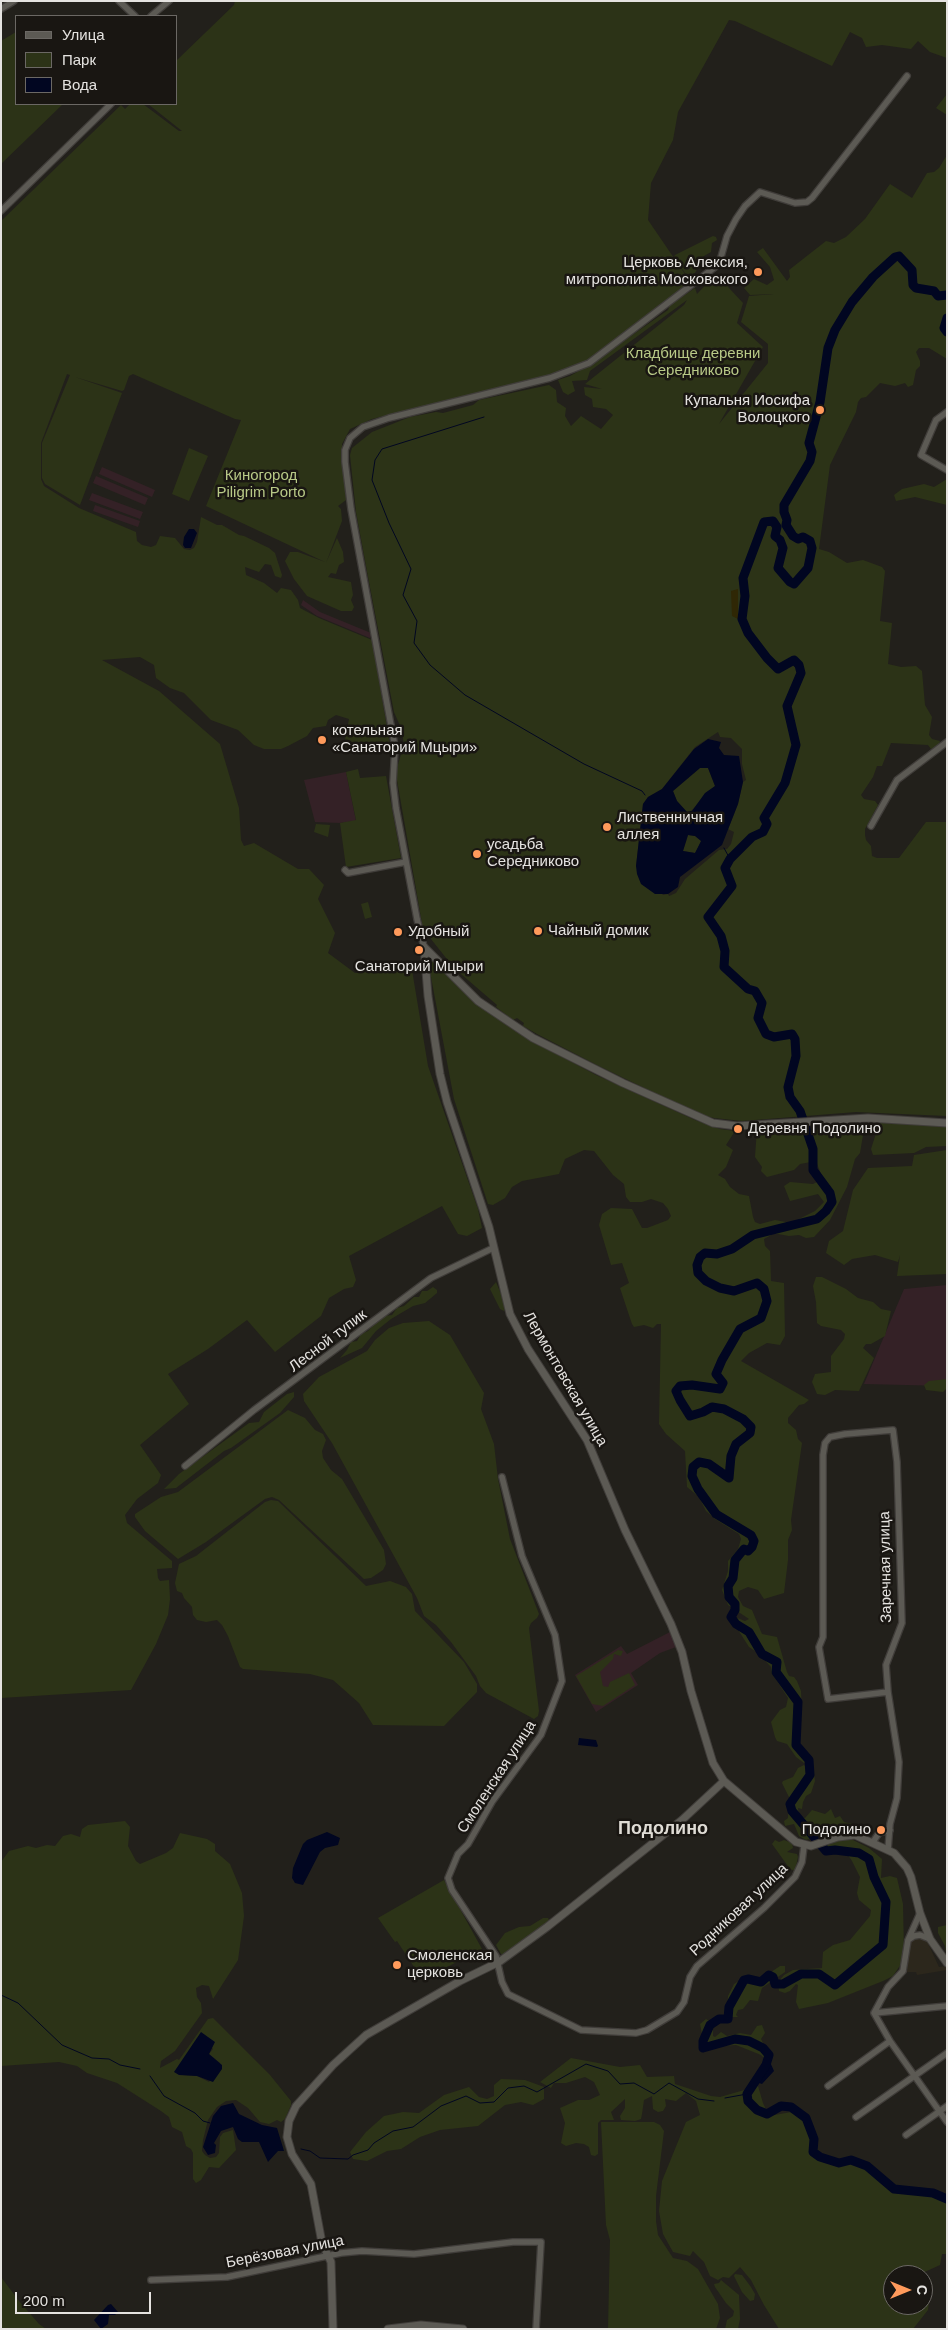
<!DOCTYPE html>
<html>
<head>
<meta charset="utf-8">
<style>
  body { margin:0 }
  #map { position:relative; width:948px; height:2330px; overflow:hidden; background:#22201b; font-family:Arial,sans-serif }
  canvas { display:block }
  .frame { position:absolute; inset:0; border:2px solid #e5e3e0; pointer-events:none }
  .legend { position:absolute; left:15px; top:15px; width:162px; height:90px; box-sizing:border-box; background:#191612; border:1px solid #6b6864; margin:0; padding:6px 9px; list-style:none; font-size:15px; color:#e5e3e0 }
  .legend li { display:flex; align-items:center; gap:10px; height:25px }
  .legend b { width:25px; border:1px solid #6b6864 }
  .north { position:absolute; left:883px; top:2265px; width:50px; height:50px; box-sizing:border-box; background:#191612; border:1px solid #6b6864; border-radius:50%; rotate:90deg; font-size:14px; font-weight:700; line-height:20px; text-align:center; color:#e5e3e0 }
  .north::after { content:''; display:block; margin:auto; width:18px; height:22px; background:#ff9a5b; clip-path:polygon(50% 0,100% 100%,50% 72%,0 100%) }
  .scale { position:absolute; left:15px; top:2292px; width:136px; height:22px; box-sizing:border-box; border:2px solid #e5e3e0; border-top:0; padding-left:6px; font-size:15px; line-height:18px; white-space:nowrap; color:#e5e3e0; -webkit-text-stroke:4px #191612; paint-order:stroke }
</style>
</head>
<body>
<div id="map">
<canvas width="948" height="2330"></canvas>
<div class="frame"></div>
<ul class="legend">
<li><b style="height:6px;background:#5c5a54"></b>Улица</li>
<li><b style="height:14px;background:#2c3317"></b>Парк</li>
<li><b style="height:14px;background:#010621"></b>Вода</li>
</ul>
<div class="north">С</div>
<div class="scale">200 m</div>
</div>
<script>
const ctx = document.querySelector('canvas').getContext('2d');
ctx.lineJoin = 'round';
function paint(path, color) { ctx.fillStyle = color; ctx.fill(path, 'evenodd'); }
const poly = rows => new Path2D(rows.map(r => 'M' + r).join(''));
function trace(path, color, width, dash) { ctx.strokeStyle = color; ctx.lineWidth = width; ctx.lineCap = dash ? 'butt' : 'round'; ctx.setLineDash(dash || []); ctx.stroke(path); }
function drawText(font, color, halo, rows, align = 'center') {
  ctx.font = font + ' Arial,sans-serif'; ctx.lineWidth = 5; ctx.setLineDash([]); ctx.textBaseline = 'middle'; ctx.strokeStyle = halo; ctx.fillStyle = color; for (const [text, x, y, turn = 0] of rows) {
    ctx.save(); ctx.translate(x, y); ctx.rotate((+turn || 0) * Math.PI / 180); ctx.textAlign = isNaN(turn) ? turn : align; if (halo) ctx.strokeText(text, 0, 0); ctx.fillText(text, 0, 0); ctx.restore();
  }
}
paint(poly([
  [915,1937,926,1939,939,1967,946,1966,947,1970,917,1975,916,1972,907,1972,908,1941]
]), '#2c271c');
paint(poly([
  [102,467,155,490,152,497,99,474],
  [96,476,148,498,145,505,93,483],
  [92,493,143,512,140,519,89,500],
  [95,505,140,521,138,527,93,511],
  [303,600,320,612,371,633,370,638,317,616,301,605],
  [346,772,356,821,340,823,315,822,304,780],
  [947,1285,947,1386,864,1384,904,1289],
  [670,1632,676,1647,660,1653,631,1673,638,1685,596,1712,575,1675,621,1646,627,1654]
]), '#342126');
paint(poly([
  [235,1,947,1,947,58,930,52,918,41,911,49,882,45,866,47,862,38,850,32,832,66,735,21,729,20,678,112,673,140,651,183,648,220,689,280,687,286,587,362,562,372,372,419,350,429,342,444,346,500,338,506,341,509,342,521,326,563,337,538,343,552,344,562,339,565,336,574,331,573,328,577,351,582,353,595,351,600,354,607,352,611,341,611,307,596,294,579,285,561,290,552,298,552,325,562,206,506,241,420,235,419,133,374,129,376,124,390,122,391,75,377,122,393,80,505,45,484,42,478,42,443,70,375,67,374,41,443,41,479,44,486,79,508,136,532,137,541,142,545,151,547,156,545,160,536,175,538,184,549,190,550,194,548,197,542,201,517,217,525,222,525,239,535,244,536,269,548,275,553,282,575,281,578,275,576,271,565,265,564,259,572,245,567,246,575,264,583,277,593,281,588,291,590,298,600,300,608,319,618,372,640,390,745,381,749,364,745,359,750,344,745,349,719,336,715,328,720,326,726,313,728,307,736,288,746,281,749,264,749,254,745,238,730,211,720,184,693,170,688,156,678,154,665,140,657,102,660,159,691,220,744,239,808,241,840,244,846,254,843,298,869,309,869,324,885,318,899,335,933,328,953,355,973,411,964,428,1066,478,1209,482,1228,467,1236,458,1234,442,1206,349,1256,356,1280,353,1287,344,1289,329,1298,321,1316,275,1352,247,1320,208,1349,168,1374,189,1404,140,1445,161,1475,158,1483,137,1499,125,1515,127,1523,172,1561,172,1568,157,1569,158,1578,160,1581,169,1580,170,1599,168,1615,156,1644,131,1690,1,1698,1,221,121,105,125,109,130,104,143,104,179,131,182,131,148,104,176,104,176,61,234,5],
  [16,32,16,104,63,104,1,164,1,41],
  [947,94,947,115,936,108],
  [947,155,947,359,929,348,919,348,916,352,920,361,920,366,916,370,913,385,908,387,905,383,895,386,880,383,866,397,861,398,858,402,856,412,830,465,819,549,829,552,847,563,863,560,882,567,885,571,880,621,892,623,888,664,901,667,916,666,922,671,925,705,932,717,929,735,932,739,940,741,938,746,931,749,928,745,891,743,882,766,877,766,873,777,861,795,864,799,875,801,878,805,865,829,865,835,866,840,871,846,872,856,877,858,899,858,926,822,947,822,947,1116,856,1112,742,1121,714,1118,698,1114,597,1065,537,1034,523,1026,524,1023,517,1018,513,1020,496,1007,497,1005,454,968,423,929,397,780,397,768,404,744,401,728,394,712,369,582,356,512,350,455,352,448,372,432,410,417,436,412,443,413,473,405,479,400,549,385,556,390,557,402,566,408,565,416,571,426,581,416,601,429,613,415,606,409,593,407,592,399,585,395,584,387,602,389,585,384,684,305,687,300,590,371,587,380,572,381,575,391,568,395,563,392,558,380,570,376,591,364,668,310,670,305,695,288,697,294,716,274,743,303,737,323,763,347,719,424,768,363,768,344,741,322,749,296,774,294,750,295,744,288,754,279,767,285,774,280,770,267,757,252,763,248,787,281,790,277,789,270,826,241,834,243,846,237,865,219,890,184,912,198,927,173,934,172,939,168],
  [718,732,720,737,731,738,742,749,742,764,746,780,743,782,738,804,728,829,734,832,731,844,727,849,719,850,685,879,676,893,669,896,668,894,663,895,636,866,643,804,648,797,662,789,695,747],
  [713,236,716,237,717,240,712,243,711,252,704,256,695,273,687,276,674,257,675,255],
  [189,448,208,456,189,501,172,494],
  [947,479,947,505,915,497,896,501,894,495,902,489,924,484,934,487],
  [700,768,708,768,715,786,691,811,687,812,677,801,673,791],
  [358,769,360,778,386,776,401,858,346,867,340,823,356,820,346,772],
  [316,824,330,825,328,837,314,832],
  [688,835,695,836,702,841,695,853,683,851],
  [368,902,372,917,365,919,361,904],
  [428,961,434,961,457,986,491,1014,534,1042,596,1075,695,1120,720,1129,735,1131,726,1145,733,1150,726,1167,718,1175,725,1179,730,1187,739,1194,749,1196,753,1217,755,1222,760,1224,775,1220,791,1223,815,1211,824,1202,818,1194,790,1201,784,1186,790,1182,813,1184,823,1179,816,1161,800,1164,794,1170,767,1177,761,1171,762,1167,755,1157,757,1129,768,1127,838,1130,845,1125,862,1124,864,1129,860,1153,855,1159,847,1187,830,1220,814,1237,806,1238,799,1235,789,1236,778,1234,773,1234,764,1239,765,1246,770,1251,771,1281,784,1283,785,1336,780,1345,767,1343,749,1353,741,1361,809,1400,804,1404,799,1405,788,1418,788,1423,796,1430,798,1439,802,1443,791,1520,792,1530,788,1540,788,1560,784,1593,764,1599,758,1590,748,1587,739,1591,738,1597,743,1606,752,1610,762,1634,777,1637,787,1672,789,1676,794,1677,797,1681,801,1691,802,1712,799,1739,800,1744,810,1756,809,1761,804,1763,796,1757,787,1744,777,1741,775,1737,771,1722,780,1710,786,1707,788,1698,771,1672,771,1667,758,1653,749,1647,733,1622,735,1617,745,1621,749,1619,728,1605,722,1590,728,1571,728,1561,738,1549,741,1539,739,1534,715,1519,706,1511,699,1497,687,1487,685,1451,666,1434,659,1424,661,1324,657,1324,653,1328,644,1325,634,1327,632,1324,620,1288,629,1283,622,1263,611,1265,599,1225,602,1214,611,1208,632,1209,642,1228,647,1228,668,1220,671,1216,668,1209,663,1203,651,1199,642,1202,630,1202,626,1197,624,1184,613,1175,594,1151,584,1150,565,1159,559,1174,522,1181,512,1187,505,1198,493,1205,488,1204,454,1099],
  [880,1121,947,1125,947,1146,926,1147,914,1153,873,1155,871,1149],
  [947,1150,947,1274,897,1276,900,1255,898,1262,875,1255,852,1259,844,1265,826,1253,829,1241,843,1231,853,1190,868,1168,912,1166,914,1155],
  [816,1277,822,1277,846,1289,858,1298,873,1302,881,1309,891,1311,885,1336,871,1344,866,1344,863,1348,874,1358,859,1391,835,1390,825,1395,817,1394,812,1382,815,1374,831,1372,831,1356,844,1339,845,1334,841,1330,821,1326,817,1323,816,1302,813,1286],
  [496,1282,506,1306,504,1311,500,1309,490,1289],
  [433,1287,437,1290,437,1293,425,1303,413,1306,391,1319,376,1331,362,1348,340,1358,347,1350,351,1342,357,1341,361,1334,368,1331,377,1321,384,1316,392,1315,397,1308,404,1306,414,1297,419,1297,422,1291,427,1291],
  [429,1321,450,1335,484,1393,481,1409,494,1444,498,1479,510,1539,539,1614,537,1618,531,1623,529,1628,539,1711,538,1716,534,1719,486,1693,480,1686,476,1676,451,1642,436,1625,424,1616,417,1598,332,1443,304,1401,303,1394,319,1377,367,1351,375,1340,389,1328,403,1323],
  [947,1379,947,1388,943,1392,926,1390,924,1385,929,1381],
  [294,1392,294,1397,280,1413,231,1448,224,1451,176,1488,164,1489,179,1474,249,1423,259,1422,264,1412,287,1394],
  [288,1410,305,1418,315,1430,323,1434,326,1440,322,1451,323,1458,331,1470,342,1479,384,1550,386,1564,383,1570,371,1578,364,1579,279,1500,272,1497,265,1499,206,1542,178,1559,145,1531,135,1517,135,1514,161,1497,178,1492],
  [271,1500,278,1501,366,1586,390,1581,406,1587,412,1594,415,1611,464,1662,477,1684,477,1692,444,1726,373,1725,359,1703,333,1680,310,1674,243,1669,240,1667,228,1636,222,1625,217,1620,206,1622,197,1620,193,1615,192,1607,184,1598,182,1593,177,1591,175,1583,179,1564,196,1556,265,1502],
  [618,1650,623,1651,621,1656,614,1654,613,1659,600,1672,603,1686,608,1687,610,1682,629,1673,635,1685,603,1706,592,1704,576,1676],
  [804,1765,814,1774,815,1781,811,1793,806,1796,803,1802,802,1809,798,1808,799,1817,805,1818,812,1810,825,1814,831,1809,835,1818,840,1816,844,1822,853,1824,853,1830,818,1835,806,1840,799,1836,794,1824,785,1826,784,1821,788,1818,789,1797,782,1783,783,1781,793,1777,798,1768],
  [125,1821,130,1827,128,1846,136,1861,140,1864,166,1853,173,1848,180,1833,207,1839,215,1844,215,1851,230,1864,242,1893,244,1916,238,1960,213,1999,209,1986,202,1985,196,1988,197,1997,201,2003,202,2013,175,2051,161,2061,160,2068,177,2059,179,2060,208,2019,213,2018,270,2075,291,2101,291,2105,285,2119,281,2122,277,2120,269,2124,260,2122,248,2108,236,2100,226,2101,217,2107,208,2120,203,2140,202,2151,205,2155,210,2158,216,2157,219,2153,220,2137,223,2133,233,2130,236,2150,219,2168,209,2167,201,2180,196,2183,193,2179,193,2153,191,2149,186,2146,182,2132,172,2127,169,2117,161,2111,117,2083,87,2073,77,2066,59,2062,1,2066,1,1862,9,1851,28,1846,36,1848,47,1845,55,1846,63,1836,71,1834,80,1837,82,1829,88,1825],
  [201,2033,213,2049,209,2054,220,2063,209,2082,197,2076,183,2075,190,2049],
  [851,1839,869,1848,882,1859,881,1878,890,1876,897,1878,903,1904,904,1952,901,1964,893,1976,883,1981,828,2003,799,2009,796,2002,798,1985,796,1984,790,1991,785,1993,779,1991,778,1982,784,1975,793,1970,822,1968,823,1952,833,1945,850,1940,870,1916,871,1910,859,1900,857,1893,860,1877,852,1861,848,1855,838,1855,827,1847,826,1842],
  [775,1840,779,1842,784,1840,792,1843,793,1848,787,1852,797,1854,798,1857,795,1871,790,1869,772,1844],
  [444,1880,482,1949,426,1978,414,1967,397,1941,395,1942,378,1918],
  [543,1918,548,1918,550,1922,505,1954,501,1954,496,1945,505,1933,519,1927,530,1926],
  [947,1925,947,1957,945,1946,938,1933,938,1927],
  [780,1966,785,1966,785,1972,762,1988,758,2001,750,2000,743,2009,738,2010,736,2015,738,2017,732,2017,727,2011,728,1996,734,1984,745,1977,755,1979,765,1976],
  [706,2019,713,2023,713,2036,715,2037,721,2032,727,2036,740,2033,751,2035,757,2026,762,2025,765,2033,761,2039,768,2053,768,2059,766,2060,761,2055,736,2045,721,2046,702,2052,700,2042,702,2034,700,2024],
  [571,2058,620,2067,640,2065,647,2077,674,2076,675,2084,711,2096,720,2097,758,2086,763,2103,769,2116,797,2111,804,2119,819,2152,831,2158,859,2164,875,2171,886,2177,889,2188,942,2198,947,2202,947,2254,942,2254,940,2265,918,2275,893,2275,893,2305,923,2305,923,2293,927,2294,929,2301,928,2310,913,2329,779,2329,764,2305,751,2280,740,2267,729,2278,723,2277,718,2280,710,2276,704,2262,693,2251,690,2256,673,2252,663,2234,659,2211,662,2181,686,2122,700,2115,696,2101,686,2093,676,2101,665,2099,666,2106,663,2111,658,2112,653,2109,652,2096,644,2100,642,2114,641,2119,635,2121,621,2120,620,2116,625,2108,625,2099,611,2112,614,2120,601,2120,598,2123,598,2154,595,2156,591,2155,589,2147,584,2144,576,2143,566,2146,561,2143,565,2123,560,2108,578,2100,589,2100,600,2095,594,2082,585,2077,566,2083,554,2083,551,2088,540,2082],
  [501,2079,525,2080,544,2087,544,2099,533,2105,521,2102,505,2105,478,2126,440,2130,420,2137,401,2149,387,2151,367,2161,353,2159,350,2152,366,2132,384,2116,403,2112,419,2113,444,2095,469,2087,479,2097,487,2099,494,2096,494,2085],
  [601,2122,654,2122,660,2125,664,2131,656,2196,656,2221,658,2235,673,2258,687,2261,698,2269,718,2304,720,2318,716,2329,608,2329,610,2240,606,2225],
  [735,2274,742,2275,751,2287,755,2294,754,2300,750,2301,742,2292,734,2276],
  [1,2277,19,2301,39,2324,46,2329,1,2329],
  [721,2280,739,2295,740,2319,738,2329,725,2329,727,2320,733,2316,734,2311,726,2303,715,2287,714,2284,719,2283]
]), '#2c3317');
paint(poly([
  [738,589,738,619,732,616,731,591]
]), '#2f2705');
paint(poly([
  [189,529,194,529,197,533,191,548,185,548,183,545,184,537],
  [708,739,721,742,719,748,724,755,739,756,743,782,738,804,722,845,680,877,678,887,668,894,655,894,641,884,637,874,636,866,643,804,648,797,662,789,694,749],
  [700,768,708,768,715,786,705,793,692,811,687,812,677,801,673,791],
  [688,835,695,836,701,841,695,853,683,851],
  [579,1738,596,1740,598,1746,597,1747,578,1745],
  [327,1832,340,1838,338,1845,325,1848,320,1852,303,1885,295,1883,292,1878,293,1868,303,1844,307,1840],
  [201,2032,215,2042,209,2054,222,2065,222,2069,213,2082,197,2076,179,2075,174,2072],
  [765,2062,770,2062,774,2071,762,2084,759,2083,756,2076],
  [233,2103,239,2114,262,2125,277,2128,284,2151,278,2151,268,2162,259,2142,242,2142,238,2139,233,2127,221,2131,214,2143,216,2145,215,2153,208,2155,203,2147,213,2116,221,2106],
  [111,2304,118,2312,115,2315,109,2315,108,2324,101,2329,94,2320,108,2305]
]), '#010621');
trace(poly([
  [484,417,382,449,375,460,372,480,389,523,411,569,403,595,417,621,414,643,430,665,465,695,584,764,642,791,645,795],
  [724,848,730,859],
  [1,1995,18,2003,62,2045,92,2058,109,2059,120,2065,140,2069],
  [150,2076,164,2096,195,2113,203,2121,210,2123],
  [725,2098,747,2094],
  [301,2149,310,2151,320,2158,348,2159,353,2155,368,2150,374,2143,393,2131,413,2127,441,2106,466,2096,480,2103,494,2102,508,2088,524,2086,537,2092,586,2064,608,2071,620,2084,634,2083,654,2094,669,2083,698,2099,714,2101]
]), '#010621', 1);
trace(poly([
  [947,295,938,296,934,291,916,288,913,285,912,270,899,256,895,257,873,277,852,302,835,330,828,348,820,402,809,443,812,452,810,461,784,505,784,512,787,520,786,525,793,536,798,539,803,537,810,541,812,548,808,568,794,584,790,582,778,568,783,548,780,540,775,536,777,527,773,521,764,522,743,578,745,596,742,619,748,633,767,658,778,669,794,660,799,665,801,673,787,706,796,745,785,783,764,818,767,824,763,832,752,837,730,859,725,868,732,886,708,917,721,936,725,951,724,967,748,989,755,991,762,1003,758,1018,766,1034,774,1037,792,1034,795,1039,796,1056,788,1087,790,1097,800,1111,813,1149,813,1170,830,1193,832,1202,826,1211,817,1219,753,1235,732,1249,717,1254,705,1253,700,1257,697,1265,698,1273,706,1281,720,1288,734,1291,757,1283,764,1289,767,1301,761,1318,740,1329,722,1360,716,1374,723,1383,720,1389,692,1385,680,1386,676,1391,680,1400,690,1416,703,1412,712,1407,724,1409,743,1419,751,1427,750,1433,736,1444,731,1456,729,1478,709,1464,699,1462,693,1467,692,1476,698,1489,716,1514,751,1535,754,1541,752,1547,748,1551,744,1549,735,1560,733,1578,728,1586,729,1597,735,1604,735,1610,731,1617,736,1624,749,1632,762,1654,777,1662,776,1672,798,1702,796,1745,809,1760,810,1775,790,1804,792,1811,826,1851,835,1850,859,1853,869,1859,874,1877,886,1902,883,1945,835,1985,819,1974,801,1974,783,1984,775,1984,773,1977,769,1975,761,1982,748,1979,744,1980,729,2007,728,2019,719,2019,710,2025,703,2041,703,2048,735,2039,749,2041,763,2048,769,2055,766,2065,747,2094,748,2101,757,2110,767,2114,781,2106,791,2107,806,2118,814,2139,813,2152,820,2157,839,2163,851,2160,867,2166,894,2189,933,2193,947,2199],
  [947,318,944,328,947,332]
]), '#010621', 9);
const minor = poly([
  [119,1,135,16],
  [1,9,14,1],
  [151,16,169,1],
  [1,211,111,104],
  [947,412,936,420,921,455,947,470],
  [871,826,897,780,947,742],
  [345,870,348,873,406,862],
  [424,947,417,919,396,808,393,783,395,747,351,509,345,462,345,450,350,438,363,427,389,418,550,378,589,363,719,264,727,236,736,219,745,206,760,192,795,203,807,202,812,198,907,76],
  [185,1466,254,1410,431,1278,493,1248],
  [502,1477,522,1556,555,1635,562,1681,541,1735,492,1802,468,1844,458,1854,448,1878,452,1890,496,1956,502,1982,508,1994,581,2030,636,2033,647,2030,677,2012,684,2002,690,1977,697,1966,764,1908,795,1877,802,1862,804,1846],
  [888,1692,828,1699,819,1647,823,1637,823,1455,825,1443,830,1437,845,1434,893,1430,897,1462,902,1623,886,1665,888,1692,899,1762,897,1798,890,1824,888,1850],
  [873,1842,879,1833,890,1830],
  [930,1939,920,1935,914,1936,908,1940,903,1971,888,1987,874,2013,890,2041,947,2122],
  [908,1940,920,1913],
  [874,2013,947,2006],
  [828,2086,890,2041],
  [856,2117,947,2053],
  [906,2135,947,2106],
  [151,2280,227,2277,341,2253,362,2251,414,2254,513,2242,541,2242,536,2329]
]);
const tertiary = poly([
  [424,947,428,996,440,1074,447,1102,489,1227,510,1314,528,1349,587,1440,625,1530,671,1624,682,1652,691,1691,713,1763,724,1781,796,1842,811,1846,838,1837,855,1835,894,1853,907,1868,911,1877,920,1913,930,1939,947,1963],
  [424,947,478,1001,533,1038,623,1083,713,1123,737,1126,868,1118,947,1123],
  [333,2329,331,2262,322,2243,311,2184,292,2154,287,2137,289,2121,296,2106,333,2065,366,2035,460,1981,499,1962,547,1927,682,1820,724,1781],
  [388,2329,421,2325,463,2329]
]);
trace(minor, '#403d3a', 8);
trace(tertiary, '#403d3a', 9);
trace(minor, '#5c5a54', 5.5);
trace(tertiary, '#5c5a54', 7);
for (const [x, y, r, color] of [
  [758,272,5,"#ff9a5b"],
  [820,410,5,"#ff9a5b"],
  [322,740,5,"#ff9a5b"],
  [607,827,5,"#ff9a5b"],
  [477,854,5,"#ff9a5b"],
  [538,931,5,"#ff9a5b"],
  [398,932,5,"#ff9a5b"],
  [419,950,5,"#ff9a5b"],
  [738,1129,5,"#ff9a5b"],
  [881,1830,5,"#ff9a5b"],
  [397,1965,5,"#ff9a5b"]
]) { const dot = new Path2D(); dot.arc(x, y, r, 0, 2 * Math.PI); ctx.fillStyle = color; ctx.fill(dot); trace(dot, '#191612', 2); }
drawText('15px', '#e5e3e0', '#191612', [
  ["Церковь Алексия,",748,263,"right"],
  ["митрополита Московского",748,280,"right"],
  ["Купальня Иосифа",810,401,"right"],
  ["Волоцкого",810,418,"right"],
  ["котельная",332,731],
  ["«Санаторий Мцыри»",332,748],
  ["Лиственничная",617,818],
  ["аллея",617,835],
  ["усадьба",487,845],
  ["Середниково",487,862],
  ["Чайный домик",548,931],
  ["Удобный",408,932],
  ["Санаторий Мцыри",419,967,"center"],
  ["Деревня Подолино",748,1129],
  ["Подолино",871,1830,"right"],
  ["Смоленская",407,1956],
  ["церковь",407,1973]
], 'left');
drawText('15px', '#b8c987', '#191612', [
  ["Кладбище деревни",693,354],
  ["Середниково",693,371],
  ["Киногород",261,476],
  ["Piligrim Porto",261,493]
]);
drawText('15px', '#e5e3e0', '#191612', [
  ["Лесной тупик",328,1341,-37],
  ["Лермонтовская улица",565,1379,60],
  ["Заречная улица",886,1567,-91],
  ["Смоленская улица",497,1777,-57],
  ["Родниковая улица",739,1910,-43],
  ["Берёзовая улица",285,2252,-11]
]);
drawText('bold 18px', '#dfdcd5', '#191612', [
  ["Подолино",663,1829]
]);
</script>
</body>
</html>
